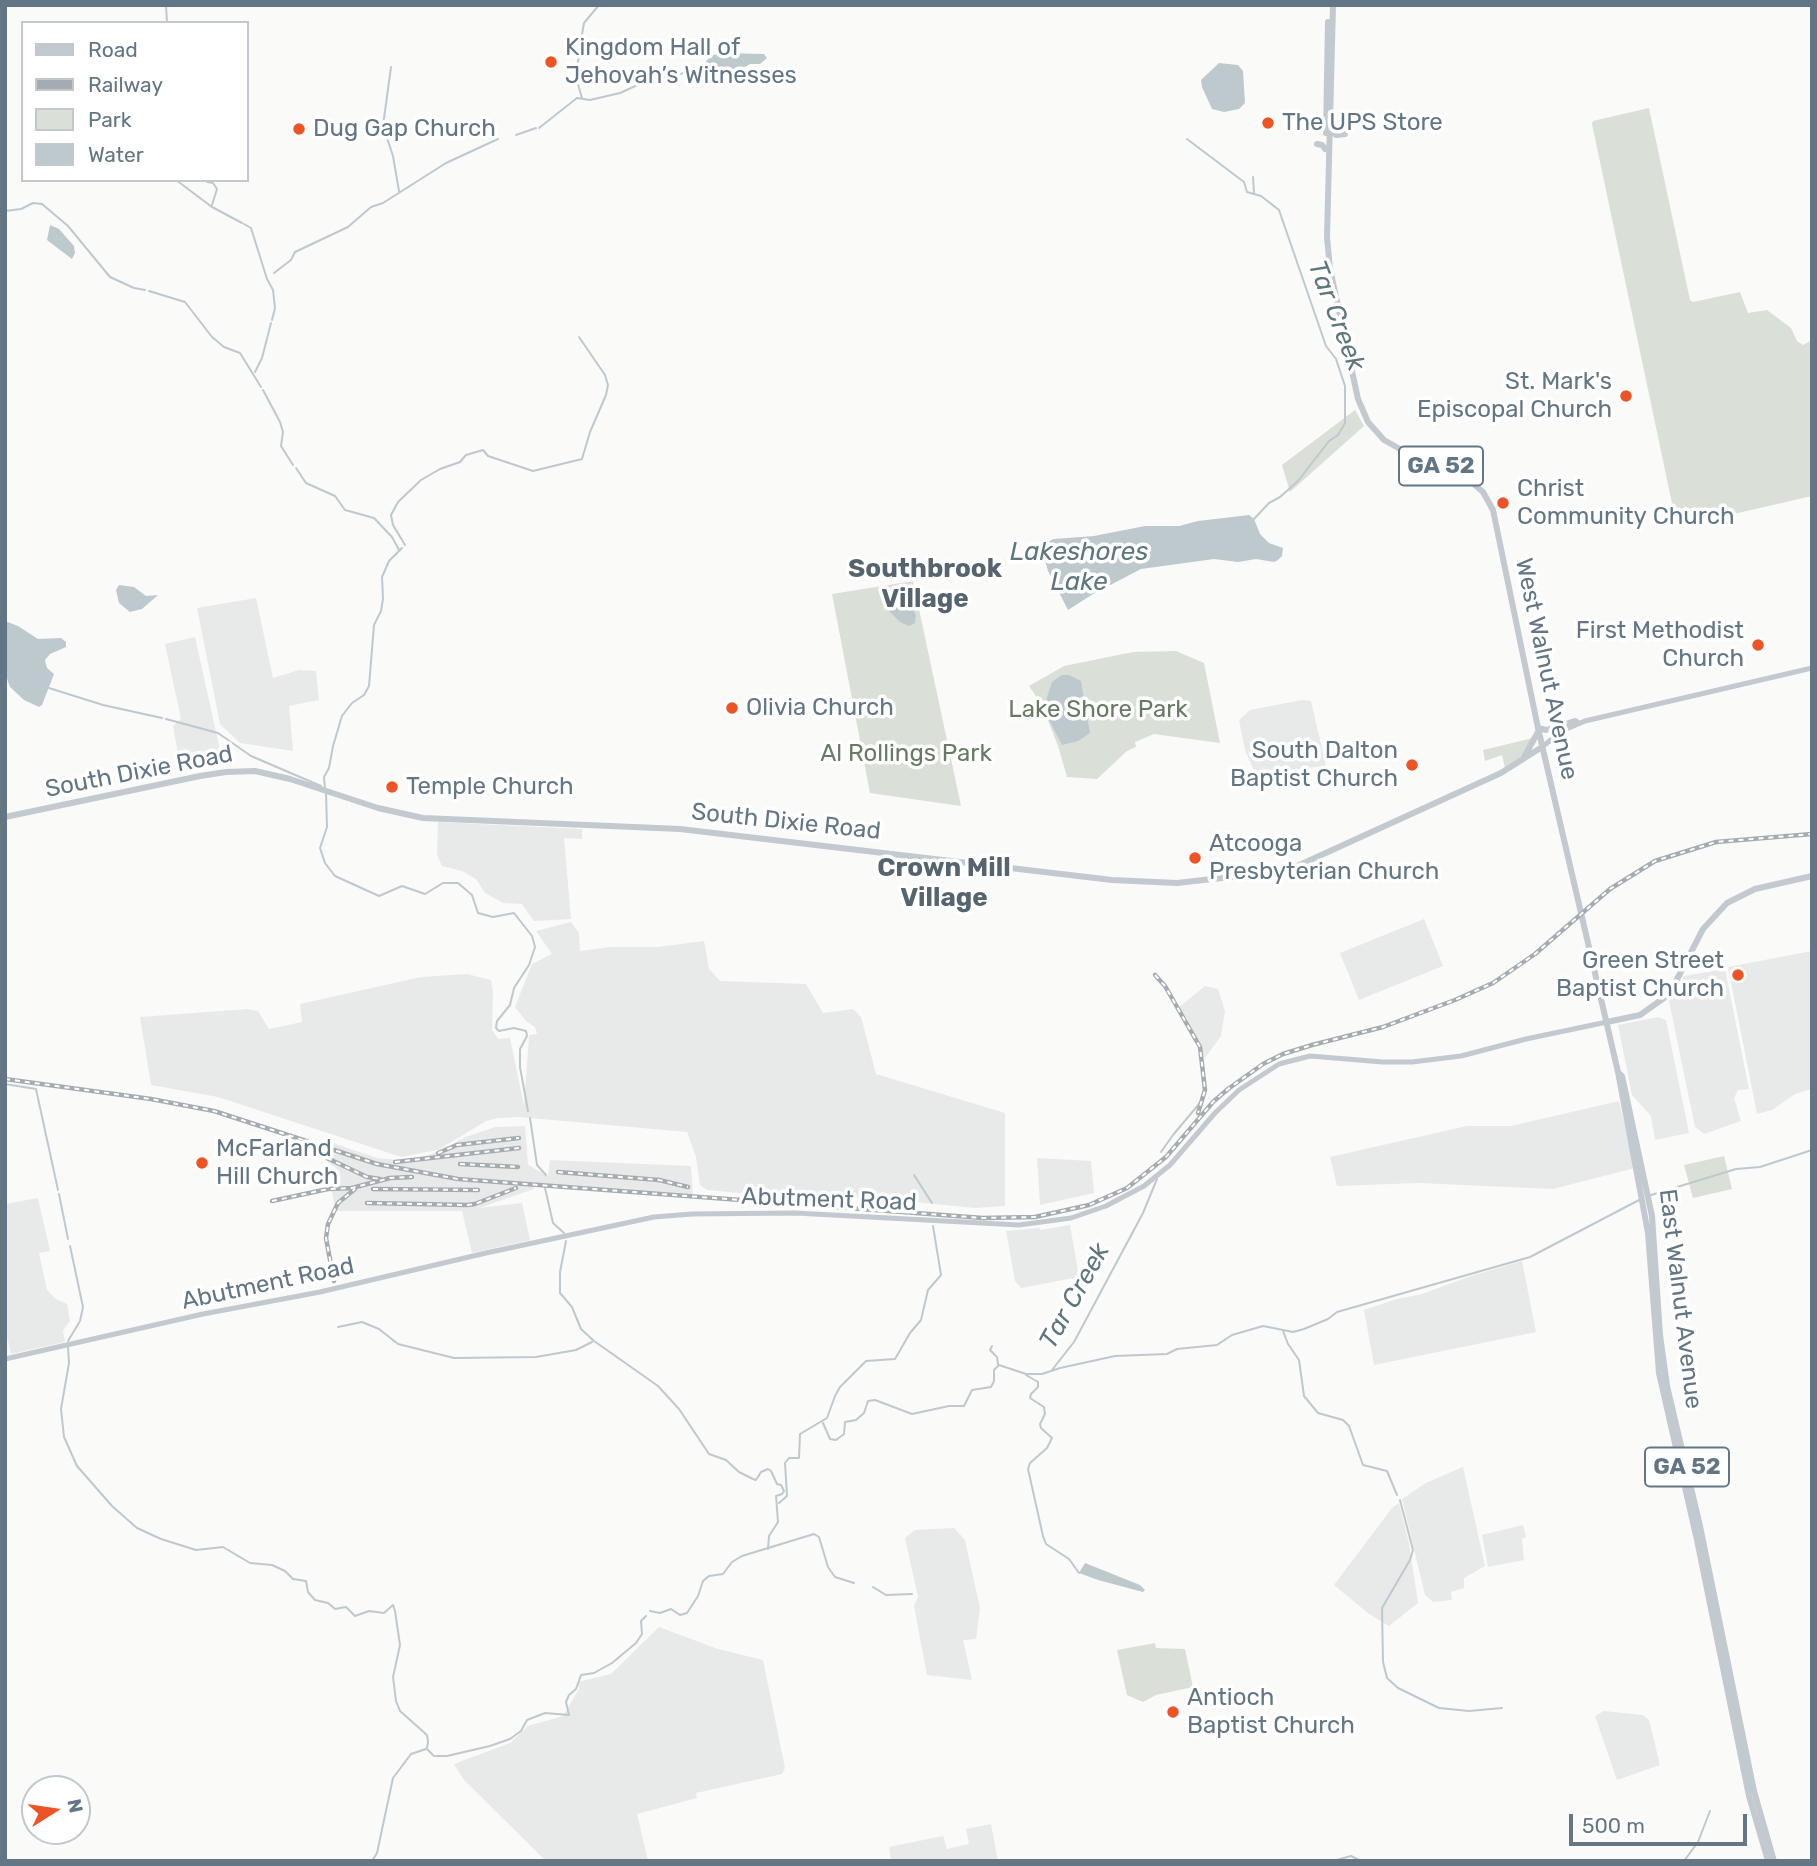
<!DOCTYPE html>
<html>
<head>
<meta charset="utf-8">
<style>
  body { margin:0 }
  #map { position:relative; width:1817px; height:1866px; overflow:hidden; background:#fafaf8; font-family:Rubik,sans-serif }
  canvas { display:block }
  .frame { position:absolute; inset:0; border:7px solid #637685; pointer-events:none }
  .legend { position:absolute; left:21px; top:21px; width:228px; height:161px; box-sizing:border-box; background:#fff; border:2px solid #c1c8ce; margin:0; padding:9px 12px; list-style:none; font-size:21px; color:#637685 }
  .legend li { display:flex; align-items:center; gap:14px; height:35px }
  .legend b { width:35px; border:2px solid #c1c8ce }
  .north { position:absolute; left:21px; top:1775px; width:70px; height:70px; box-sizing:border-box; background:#fff; border:2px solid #c1c8ce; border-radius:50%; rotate:78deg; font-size:19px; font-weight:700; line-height:28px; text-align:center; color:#637685 }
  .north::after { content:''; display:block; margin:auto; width:24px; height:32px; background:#ed5324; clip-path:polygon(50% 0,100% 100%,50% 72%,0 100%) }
  .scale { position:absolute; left:1569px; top:1814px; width:178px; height:32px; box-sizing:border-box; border:4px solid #637685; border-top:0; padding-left:9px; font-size:21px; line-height:24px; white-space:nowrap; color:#637685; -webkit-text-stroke:5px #fff; paint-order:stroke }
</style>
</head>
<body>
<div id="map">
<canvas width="1817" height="1866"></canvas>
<div class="frame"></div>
<ul class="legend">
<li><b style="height:9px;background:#c2c9cf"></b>Road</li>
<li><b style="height:9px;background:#a4acb2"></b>Railway</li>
<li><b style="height:19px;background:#dae0d7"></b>Park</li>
<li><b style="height:19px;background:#bec9ce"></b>Water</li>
</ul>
<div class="north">N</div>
<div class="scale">500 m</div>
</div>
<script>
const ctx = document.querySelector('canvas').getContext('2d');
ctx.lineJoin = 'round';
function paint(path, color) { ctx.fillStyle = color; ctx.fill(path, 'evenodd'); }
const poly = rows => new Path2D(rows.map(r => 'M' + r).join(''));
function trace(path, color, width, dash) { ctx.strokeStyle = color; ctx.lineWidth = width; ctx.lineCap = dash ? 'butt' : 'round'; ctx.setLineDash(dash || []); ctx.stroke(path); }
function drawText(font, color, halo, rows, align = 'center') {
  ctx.font = font + ' Rubik,sans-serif'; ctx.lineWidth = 7; ctx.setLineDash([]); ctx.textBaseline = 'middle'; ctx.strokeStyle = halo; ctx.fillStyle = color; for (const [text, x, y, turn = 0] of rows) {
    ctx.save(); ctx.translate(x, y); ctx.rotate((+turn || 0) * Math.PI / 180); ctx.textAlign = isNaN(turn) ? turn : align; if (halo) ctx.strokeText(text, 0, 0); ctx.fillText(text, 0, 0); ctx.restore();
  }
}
paint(poly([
  [256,598,273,678,299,670,316,671,319,700,289,706,293,751,240,743,220,724,197,608],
  [195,637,220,750,178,754,173,726,181,719,165,644],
  [1302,700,1311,701,1326,766,1255,773,1245,750,1239,720,1250,710],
  [438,822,582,829,582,839,564,838,571,919,534,921,522,904,503,903,485,893,476,879,462,871,442,866,437,855],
  [1424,919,1443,966,1359,1000,1340,953],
  [571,922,579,933,580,951,610,947,657,947,704,941,709,969,720,981,806,984,823,1013,853,1009,861,1017,876,1074,1005,1113,1005,1206,975,1208,875,1198,784,1197,707,1190,700,1185,696,1157,687,1132,519,1117,498,1118,486,1121,438,1150,401,1157,218,1097,151,1085,140,1017,248,1009,258,1011,269,1029,302,1022,300,1004,421,977,467,974,491,980,493,992,492,1030,498,1039,510,1038,524,1106,529,1035,537,1034,535,1027,526,1021,515,1007,532,964,552,954,536,931],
  [1812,951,1812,1089,1795,1094,1772,1110,1757,1114,1728,967],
  [1725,969,1749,1089,1738,1090,1734,1098,1741,1121,1704,1134,1695,1127,1669,1001,1684,976],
  [1205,986,1218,989,1225,1011,1221,1036,1205,1058,1178,1008],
  [1658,1017,1666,1020,1689,1133,1655,1140,1651,1116,1632,1095,1618,1025],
  [1619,1101,1635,1168,1553,1189,1419,1183,1337,1186,1330,1157,1467,1126,1511,1126],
  [525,1126,528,1165,548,1176,550,1160,691,1166,693,1196,536,1185,534,1189,479,1208,522,1203,530,1240,472,1253,462,1211,336,1211,330,1184,336,1182,336,1168,325,1160,324,1140,377,1158,407,1161,435,1153,466,1137,495,1127],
  [1037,1158,1091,1161,1094,1193,1040,1205],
  [38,1198,50,1251,39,1253,47,1290,56,1299,67,1304,70,1321,63,1330,65,1342,11,1354,5,1328,5,1204],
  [1070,1225,1079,1277,1021,1288,1015,1281,1006,1231,1039,1228,1040,1230],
  [1522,1261,1536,1332,1374,1365,1364,1310,1397,1299,1422,1294,1471,1276],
  [1463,1467,1485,1566,1464,1578,1464,1588,1451,1592,1452,1600,1433,1602,1425,1595,1402,1499,1426,1483],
  [1399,1503,1409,1543,1418,1603,1389,1626,1369,1614,1334,1585,1392,1508],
  [1523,1525,1526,1537,1522,1539,1524,1560,1488,1567,1482,1535],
  [954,1528,965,1540,980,1608,976,1639,963,1640,972,1680,927,1675,914,1606,918,1597,905,1538,915,1530],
  [659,1627,718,1649,763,1660,785,1768,782,1774,696,1793,697,1798,637,1814,648,1861,546,1861,464,1780,454,1764,510,1743,528,1726,563,1716,579,1689,578,1682,611,1674],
  [1604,1711,1643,1715,1649,1720,1660,1765,1617,1780,1595,1716],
  [991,1824,998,1861,891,1861,889,1847,943,1836,947,1849,969,1844,966,1829]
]), '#e8e9e9');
paint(poly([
  [1649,108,1690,300,1693,302,1740,292,1748,313,1767,310,1791,328,1797,341,1803,345,1812,340,1812,496,1677,527,1592,124,1593,121],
  [1355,410,1364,426,1290,492,1282,465],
  [913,581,951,759,961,806,870,793,832,594],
  [1176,651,1204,663,1220,743,1154,734,1135,742,1136,747,1127,751,1097,779,1067,777,1058,746,1042,705,1029,686,1064,666,1133,652],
  [1533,738,1520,758,1505,768,1502,755,1485,761,1483,750],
  [1724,1156,1732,1189,1693,1198,1684,1165],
  [1155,1643,1156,1648,1185,1649,1193,1687,1156,1695,1143,1702,1127,1695,1117,1650]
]), '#dae0d7');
paint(poly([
  [724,53,764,54,767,58,760,64,750,64,736,72,710,73,707,70,706,61,712,55],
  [1219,63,1238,65,1243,71,1245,103,1239,109,1224,112,1212,109,1202,87,1201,80],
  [50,225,59,229,74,246,75,253,72,259,47,240],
  [1249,515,1254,519,1260,534,1269,543,1283,548,1282,556,1278,560,1274,562,1256,559,1238,562,1214,559,1141,569,1093,594,1068,610,1048,571,1042,549,1045,543,1054,539,1094,536,1145,526,1179,526,1198,521],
  [119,585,134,587,146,596,158,595,142,609,130,612,119,603,116,590],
  [901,591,916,615,915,623,909,626,900,622,884,606,881,597,885,593],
  [5,621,18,626,38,639,61,638,66,642,66,647,50,654,45,660,47,668,54,674,42,705,39,707,24,700,10,687,5,673],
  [1062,675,1069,675,1081,681,1090,733,1078,741,1062,745,1049,720,1046,700,1052,682],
  [1085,1563,1140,1585,1145,1590,1143,1592,1098,1580,1079,1573]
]), '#bec9ce');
trace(poly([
  [166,5,167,23],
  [580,46,584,23,599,5],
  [580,53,575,74,582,98],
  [391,67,383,126,393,156,399,191],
  [539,128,577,98,590,100,620,93,644,82,673,76,704,67],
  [516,135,536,128],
  [1187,139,1244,182,1247,192,1261,196,1279,210,1326,346,1336,359,1345,386,1345,423,1338,435,1329,441,1298,481,1280,497,1269,503,1254,519],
  [1253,177,1254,193],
  [176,180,212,207,242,223],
  [207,182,213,183,217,189,212,205],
  [5,211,21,209,33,203,42,204,68,226,110,277,134,288,145,290],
  [244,224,251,228,267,279,273,290,275,308,272,320],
  [274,273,291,260,295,252,348,227,371,207,383,203,446,163,498,139],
  [149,291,185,302,212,337,224,347,240,353,261,387],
  [255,372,262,358,271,323],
  [263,390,280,422,283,432,281,446,293,465],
  [296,468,306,483,335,496,345,510,374,518,392,537,399,550],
  [405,545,393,525,391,515,398,502,421,480,440,469,460,462,466,455,483,450,488,456,533,471,582,459,590,432,606,395,608,385,605,375,579,337],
  [49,688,103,705,162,718],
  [166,719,218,733,251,756,321,786],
  [325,788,324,777,329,768,333,746,342,716,352,703,364,695,369,686,374,625,381,611,383,599,382,577,389,561,402,548],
  [326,793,327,827,320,848,325,863,335,876,379,896,402,886,425,894,443,883,458,883,472,895,478,913,493,917,514,913,532,936,535,947,529,965,514,988,510,1005,497,1021,496,1028,499,1031,514,1028,526,1031,527,1036,520,1049,520,1067,528,1111],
  [5,1084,36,1089,58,1190],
  [530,1118,537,1165,546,1175],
  [1161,1152,1173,1135,1199,1104],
  [914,1175,932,1203],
  [545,1188,553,1223,564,1233],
  [59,1194,68,1239],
  [1651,1195,1736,1169,1760,1167,1812,1150],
  [566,1241,560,1272,560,1293,572,1307,581,1329,594,1341,658,1386,679,1409,709,1454,726,1460,739,1472,753,1479,756,1480,761,1472,768,1469,771,1471,777,1484,781,1485,784,1491,782,1494,776,1496,778,1522,769,1536,768,1549],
  [338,1327,362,1322,379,1329,398,1344,454,1358,536,1357,576,1350,592,1342],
  [1283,1331,1288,1344,1299,1360,1304,1396,1318,1413,1343,1420,1349,1426,1363,1465,1387,1471,1397,1495],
  [68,1341,80,1321,83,1307,70,1246],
  [992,1346,990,1350,997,1357,998,1364],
  [68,1347,69,1363,61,1409,64,1437,77,1466,112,1506,137,1528,161,1539,196,1550,223,1547,250,1563,272,1565,285,1571,293,1579,306,1581,308,1592,315,1600,328,1603,335,1609,346,1607,355,1616,369,1611,384,1613,393,1605,395,1611,400,1645,393,1677,396,1701,400,1711,427,1735,428,1742,427,1748],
  [999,1365,1026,1374,1042,1374,1060,1368,1115,1356,1167,1354,1177,1349,1217,1345,1232,1335,1263,1326,1293,1332,1304,1329,1328,1319,1337,1312,1530,1257,1641,1199],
  [1052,1370,1074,1342,1143,1213,1157,1179],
  [1026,1375,1038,1382,1038,1387,1031,1394,1030,1398,1044,1407,1045,1414,1040,1424,1041,1428,1052,1438,1047,1448,1030,1463,1028,1469,1043,1536,1046,1544,1069,1559,1079,1573],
  [823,1423,830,1439,836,1440,844,1434,845,1422,856,1420,864,1413,868,1401,875,1400,912,1414,949,1406,964,1406,972,1390,991,1387,994,1381,994,1370,998,1366],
  [1400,1500,1413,1550,1410,1560,1382,1608,1383,1662,1387,1678,1398,1688,1439,1708,1469,1711,1502,1708],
  [779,1503,787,1496,785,1463,789,1458,799,1458,800,1434,827,1418,835,1396,840,1387,866,1361,895,1359,910,1333,921,1320,928,1290,941,1275,933,1226],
  [873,1587,886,1595,912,1594],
  [650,1611,660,1613,671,1609,680,1615,687,1613,698,1596,703,1581,709,1576,723,1574,732,1562,742,1556,814,1534,819,1537,828,1567,835,1577,854,1583],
  [427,1749,434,1756,447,1756,490,1746,510,1739,521,1731,527,1720,545,1713,569,1715,566,1702,569,1695,576,1689,581,1675,594,1673,612,1663,636,1643,642,1634,641,1621,646,1616],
  [372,1861,377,1853,393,1778,411,1754,426,1749],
  [1333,1861,1351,1856,1361,1861],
  [1684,1861,1698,1842,1710,1811]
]), '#bec9ce', 2);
trace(poly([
  [1542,747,1562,731,1585,721,1812,668],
  [5,1359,203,1314,320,1292,486,1253,654,1217,692,1214,795,1213,1019,1225,1071,1218,1106,1206,1144,1186,1170,1165,1215,1113,1239,1090,1279,1064,1310,1056,1383,1062,1412,1062,1461,1056,1526,1039,1607,1022]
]), '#c2c9cf', 5);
trace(poly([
  [1333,5,1327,237,1330,269,1358,399,1368,422,1384,440,1400,449,1467,478,1483,492,1493,510,1538,728,1618,1072,1648,1233,1659,1373,1697,1540,1749,1796,1768,1861],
  [1330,130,1336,135,1345,134],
  [1326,133,1328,22],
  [1317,144,1322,145,1325,149],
  [1538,728,1546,730,1575,721,1578,723],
  [1524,757,1538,732],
  [5,817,200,776,226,772,255,771,290,779,378,808,423,818,680,829,1112,880,1177,883,1274,872,1295,867,1501,773,1542,747],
  [1607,1022,1640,1015,1664,998,1672,989,1703,929,1727,903,1755,889,1812,876],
  [1618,1072,1622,1076,1652,1216,1660,1335,1667,1386,1700,1526,1754,1791,1774,1861]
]), '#c2c9cf', 6);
const rail = poly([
  [1155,975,1165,986,1200,1047,1205,1090,1198,1113],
  [5,1079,151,1099,214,1111,377,1164,458,1179,983,1218,1035,1217,1089,1205,1127,1188,1166,1157,1213,1102,1228,1089,1263,1064,1283,1054,1312,1045,1383,1027,1455,1000,1493,983,1535,954,1610,889,1655,861,1716,842,1812,834],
  [438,1153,457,1145,519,1138],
  [327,1158,367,1177,380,1179],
  [395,1162,519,1148],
  [460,1164,518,1167],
  [558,1172,659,1180,688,1187],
  [373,1189,478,1190],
  [272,1201,328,1189,352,1188,390,1178,412,1177],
  [367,1203,467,1205,475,1204,516,1188],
  [334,1281,326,1238,328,1224,338,1203,355,1189]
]);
trace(rail, '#a4acb2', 4.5);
trace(rail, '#fff', 2, [5]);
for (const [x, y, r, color] of [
  [551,62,7,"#ed5324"],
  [1268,123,7,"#ed5324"],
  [299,129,7,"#ed5324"],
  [1626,396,7,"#ed5324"],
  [1503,503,7,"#ed5324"],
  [1758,645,7,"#ed5324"],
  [732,708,7,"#ed5324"],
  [1412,765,7,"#ed5324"],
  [392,787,7,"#ed5324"],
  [1195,858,7,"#ed5324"],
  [1738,975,7,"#ed5324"],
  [202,1163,7,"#ed5324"],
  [1173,1712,7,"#ed5324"]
]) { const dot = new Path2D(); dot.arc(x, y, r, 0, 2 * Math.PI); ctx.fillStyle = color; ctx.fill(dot); trace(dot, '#fff', 2.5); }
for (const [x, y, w] of [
  [1441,466,84],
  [1687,1467,84]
]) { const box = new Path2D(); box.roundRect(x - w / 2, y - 19.5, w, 39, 5); ctx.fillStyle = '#fff'; ctx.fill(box); trace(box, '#637685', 2); }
drawText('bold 23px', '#637685', null, [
  ["GA 52",1441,466],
  ["GA 52",1687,1467]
]);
drawText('24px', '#637685', '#fff', [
  ["Kingdom Hall of",565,48],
  ["Jehovah’s Witnesses",565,76],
  ["The UPS Store",1282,123],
  ["Dug Gap Church",313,129],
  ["St. Mark's",1612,382,"right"],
  ["Episcopal Church",1612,410,"right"],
  ["Christ",1517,489],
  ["Community Church",1517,517],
  ["First Methodist",1744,631,"right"],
  ["Church",1744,659,"right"],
  ["Olivia Church",746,708],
  ["South Dalton",1398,751,"right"],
  ["Baptist Church",1398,779,"right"],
  ["Temple Church",406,787],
  ["Atcooga",1209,844],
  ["Presbyterian Church",1209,872],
  ["Green Street",1724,961,"right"],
  ["Baptist Church",1724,989,"right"],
  ["McFarland",216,1149],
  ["Hill Church",216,1177],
  ["Antioch",1187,1698],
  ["Baptist Church",1187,1726]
], 'left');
drawText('24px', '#637685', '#fff', [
  ["West Walnut Avenue",1546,669,78],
  ["South Dixie Road",139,772,-11],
  ["South Dixie Road",786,822,6],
  ["Abutment Road",829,1200,2],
  ["Abutment Road",268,1284,-12],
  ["East Walnut Avenue",1680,1299,83]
]);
drawText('24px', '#677b63', '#fff', [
  ["Lake Shore Park",1098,710],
  ["Al Rollings Park",906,754]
]);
drawText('italic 26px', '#5e767e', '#fff', [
  ["Tar Creek",1336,316,69],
  ["Lakeshores",1079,552],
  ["Lake",1079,582],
  ["Tar Creek",1075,1296,-61]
]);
drawText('bold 26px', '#56646f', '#fff', [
  ["Southbrook",925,569],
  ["Village",925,599],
  ["Crown Mill",944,868],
  ["Village",944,898]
]);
</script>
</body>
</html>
